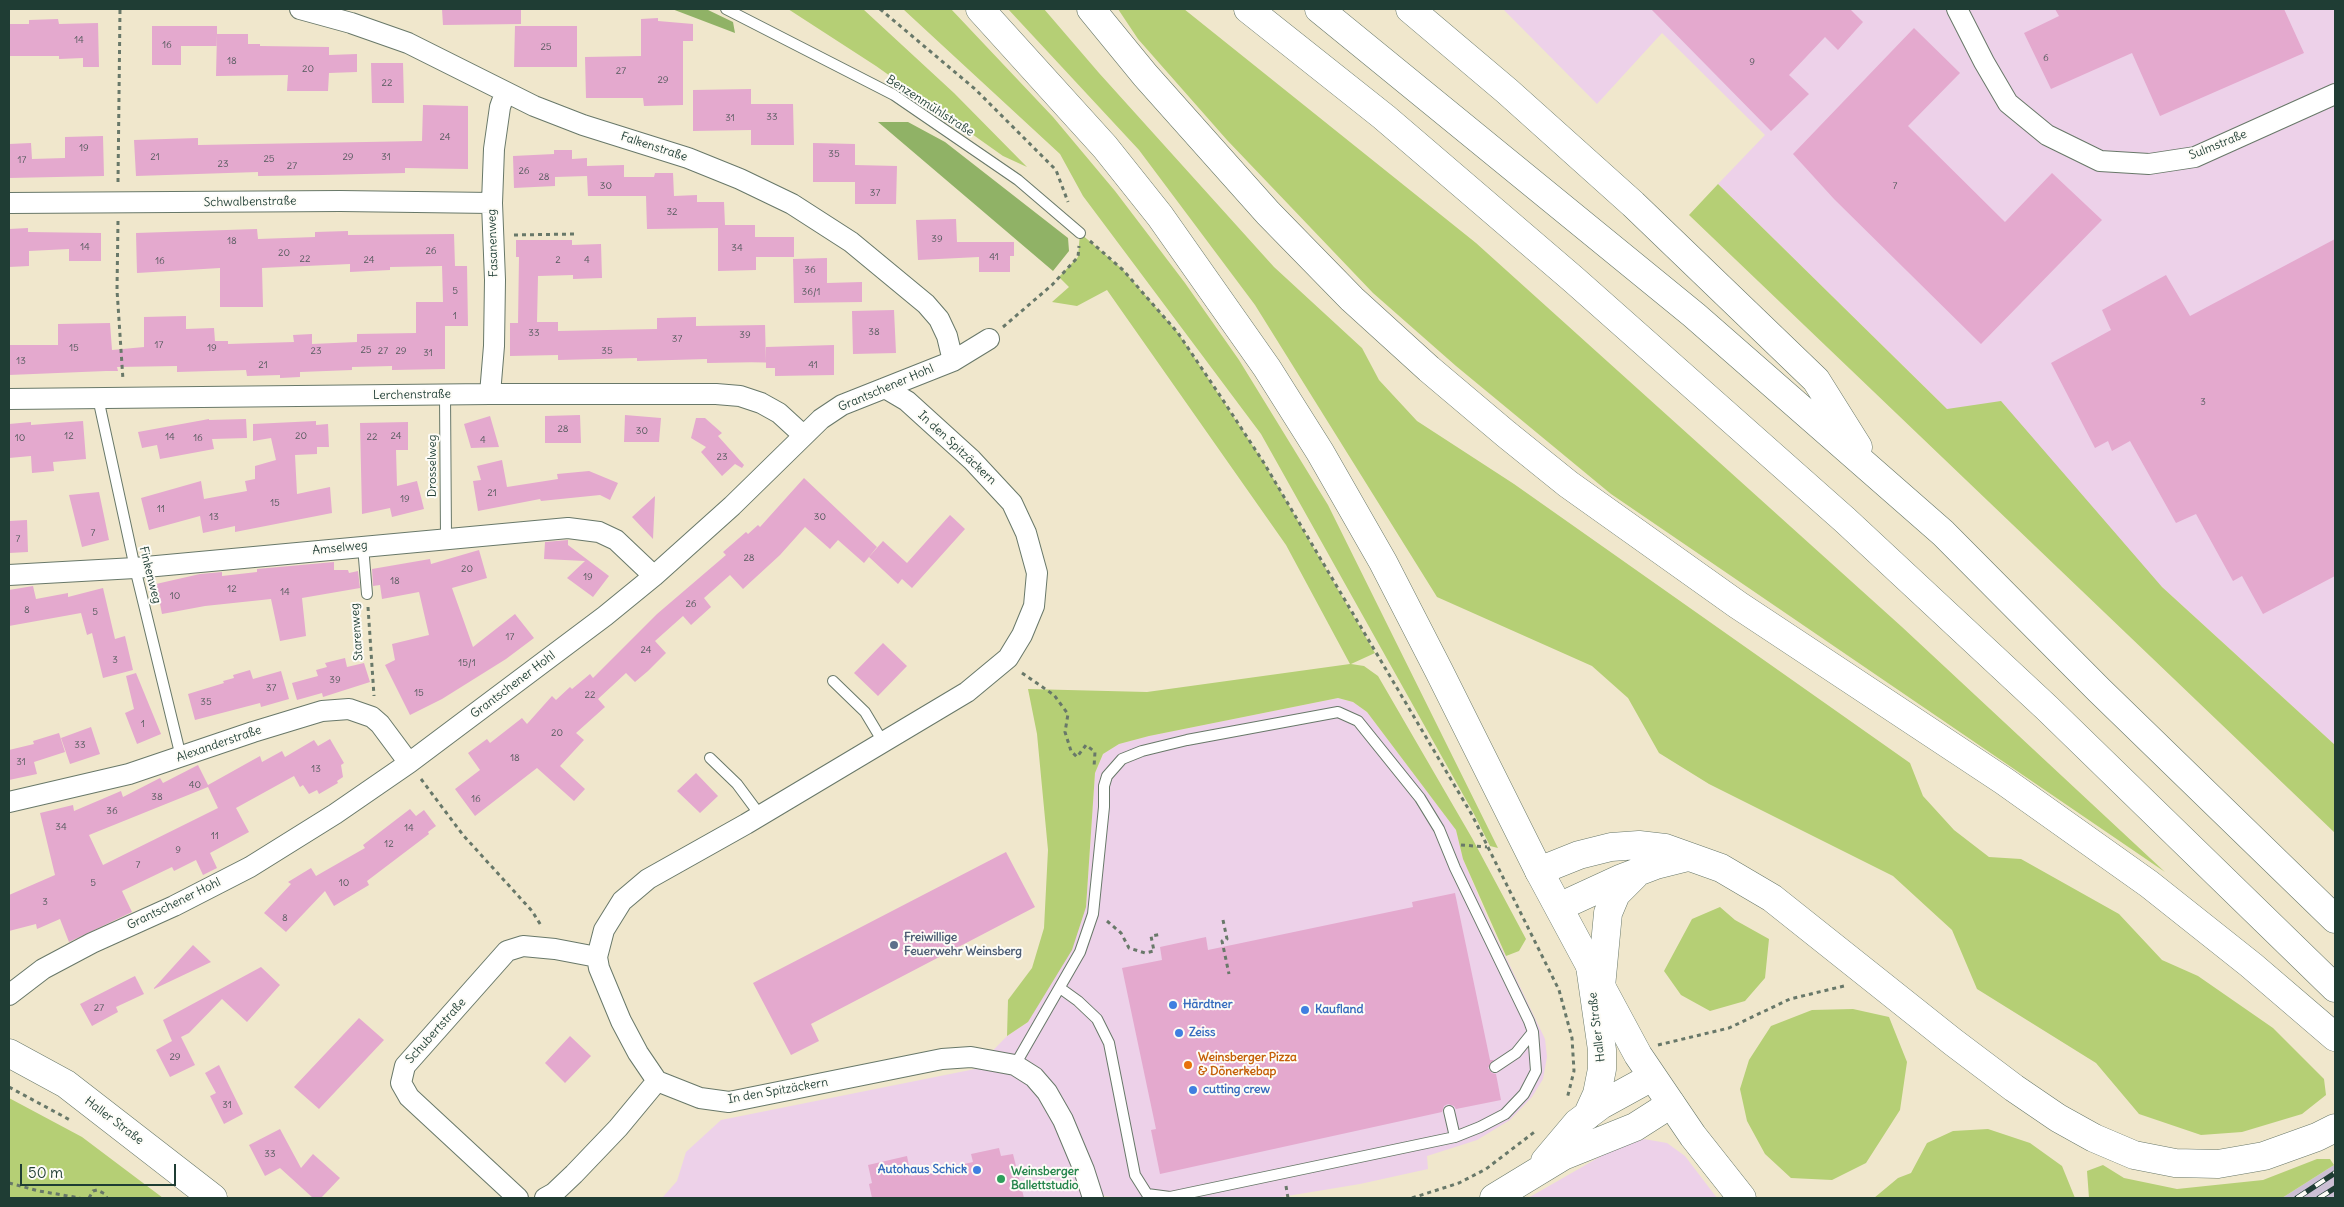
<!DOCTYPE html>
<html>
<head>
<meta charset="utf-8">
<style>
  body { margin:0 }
  #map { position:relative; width:2344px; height:1207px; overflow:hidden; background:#f0e7cc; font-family:Delius,sans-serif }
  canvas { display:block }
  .frame { position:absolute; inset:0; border:10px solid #1f3d34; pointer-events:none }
  .scale { position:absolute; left:20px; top:1164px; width:156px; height:22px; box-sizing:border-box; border:2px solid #1f3d34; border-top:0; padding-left:6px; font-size:15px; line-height:18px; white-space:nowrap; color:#1f3d34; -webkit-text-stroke:4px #fdfcf7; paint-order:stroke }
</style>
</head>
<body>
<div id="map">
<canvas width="2344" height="1207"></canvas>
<div class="frame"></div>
<div class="scale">50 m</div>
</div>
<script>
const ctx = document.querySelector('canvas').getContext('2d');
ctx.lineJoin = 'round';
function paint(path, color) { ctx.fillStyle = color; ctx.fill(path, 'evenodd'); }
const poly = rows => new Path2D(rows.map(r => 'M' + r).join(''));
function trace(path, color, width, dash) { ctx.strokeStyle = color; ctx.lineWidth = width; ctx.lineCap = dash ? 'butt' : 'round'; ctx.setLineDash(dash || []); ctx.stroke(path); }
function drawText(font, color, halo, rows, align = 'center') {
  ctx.font = font + ' Delius,sans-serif'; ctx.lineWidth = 4; ctx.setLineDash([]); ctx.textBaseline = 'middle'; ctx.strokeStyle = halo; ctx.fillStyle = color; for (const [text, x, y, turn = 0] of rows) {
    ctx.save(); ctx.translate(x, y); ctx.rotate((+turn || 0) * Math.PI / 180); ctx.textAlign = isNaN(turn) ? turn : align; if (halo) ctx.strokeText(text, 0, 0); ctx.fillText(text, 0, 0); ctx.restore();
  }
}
paint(poly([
  [1503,9,2335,9,2335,745,2162,587,1947,409,1718,184,1765,135,1662,33,1597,104],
  [1338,698,1353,702,1367,712,1456,830,1463,859,1491,926,1545,1039,1547,1057,1543,1079,1532,1097,1510,1120,1477,1140,1427,1156,1428,1169,1360,1184,1275,1198,1120,1198,1097,1195,1088,1198,662,1198,677,1181,686,1152,721,1120,975,1069,1007,1036,1028,1022,1086,907,1095,773,1103,754,1119,744,1149,736],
  [1644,1139,1667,1143,1685,1156,1717,1198,1528,1198,1610,1151]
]), '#edd1e9');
paint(poly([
  [2335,1164,2335,1198,2282,1198,2334,1165]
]), '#ccbfd4');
paint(poly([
  [788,9,863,9,954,93,1027,167,1003,156,876,66],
  [903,9,951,9,1053,117,1115,191,1185,283,1239,360,1328,505,1498,848,1490,846,1474,814,1261,434,1083,196,1060,154],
  [1008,9,1044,9,1099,73,1274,267,1362,348,1379,380,1417,421,1514,484,1910,763,1923,796,1954,830,1989,857,2021,859,2119,914,2162,960,2198,976,2273,1028,2324,1079,2326,1095,2302,1114,2242,1132,2201,1135,2139,1114,2096,1063,1977,989,1952,930,1893,876,1709,784,1659,753,1628,698,1592,666,1437,597,1255,305,1139,150],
  [1118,9,1184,9,1476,243,1902,627,2165,872,1611,494,1456,366,1373,293,1227,140,1138,39],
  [1718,184,1947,409,2001,401,2162,587,2335,745,2335,833,1689,215],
  [1080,233,1123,270,1178,333,1264,463,1375,653,1351,664,1364,666,1378,676,1472,838,1526,939,1519,951,1506,956,1463,859,1456,830,1367,712,1353,702,1338,698,1149,736,1119,744,1103,754,1095,773,1086,907,1072,950,1028,1022,1007,1036,1008,1000,1032,968,1044,928,1048,850,1037,734,1028,689,1147,692,1350,664,1286,545,1107,290,1077,306,1052,302,1069,287,1059,277,1078,257],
  [1720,907,1735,920,1769,939,1765,978,1745,1001,1710,1011,1681,995,1664,971,1692,919],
  [1853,1009,1889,1017,1907,1062,1900,1110,1866,1163,1832,1180,1791,1178,1765,1154,1747,1121,1740,1089,1749,1060,1771,1026,1812,1010],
  [9,1098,82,1137,163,1198,9,1198],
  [1988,1129,2030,1143,2062,1166,2075,1198,1874,1198,1898,1178,1911,1173,1927,1143,1953,1131],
  [2317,1159,2330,1159,2334,1165,2282,1198,2089,1198,2087,1171,2103,1165,2124,1178,2177,1189,2263,1180]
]), '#b5cf75');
paint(poly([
  [672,9,706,9,733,22,735,33],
  [878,122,908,122,945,142,1068,238,1069,251,1053,271]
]), '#90b266');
paint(poly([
  [442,9,521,9,521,24,443,25],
  [1651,9,1850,9,1863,22,1838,50,1825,37,1789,75,1809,94,1771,131],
  [2055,9,2284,9,2304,53,2160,116,2132,53,2051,89,2024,33,2059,16],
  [658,18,658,21,693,24,693,41,683,41,683,105,644,106,643,98,586,98,585,57,641,56,641,19],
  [58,19,59,24,98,23,99,67,83,67,83,58,59,59,59,56,9,56,9,24,29,24,29,20],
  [152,26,217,26,217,46,181,46,181,65,152,65],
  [515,26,577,26,577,67,514,67],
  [1914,28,1960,73,1908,126,2005,222,2052,173,2102,220,1981,344,1834,199,1793,154],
  [217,34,248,34,248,44,260,44,260,46,329,47,329,55,357,54,357,72,329,73,328,91,287,91,288,75,216,76],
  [371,63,403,63,404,103,372,103],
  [751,89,751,104,793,104,794,145,751,145,751,130,693,131,693,90],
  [423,105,468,106,468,169,405,168,405,173,323,175,258,176,258,172,136,176,134,140,198,138,198,145,422,141],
  [103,136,104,176,9,178,9,144,31,143,32,159,65,158,65,137],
  [813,143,855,144,855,165,897,166,896,204,855,204,855,182,813,182],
  [554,150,572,150,572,159,587,158,587,166,624,165,624,177,654,177,655,173,673,173,674,196,697,195,697,202,724,202,725,225,755,225,755,237,794,237,794,257,756,257,756,270,718,271,718,228,647,229,646,196,588,196,587,176,555,177,555,186,514,188,513,156,554,154],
  [956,219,957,242,1014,242,1014,256,1010,256,1010,272,979,272,979,257,918,260,916,220],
  [28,228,28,232,101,233,101,261,69,261,69,249,29,251,29,266,9,267,9,229],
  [257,229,258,239,315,237,315,232,348,231,348,235,454,234,455,266,452,266,467,266,468,326,445,326,445,369,392,370,392,366,352,367,352,370,300,372,300,377,280,378,280,375,247,376,246,370,177,372,177,366,117,367,118,371,106,371,9,375,9,345,58,345,58,324,110,323,112,350,144,347,144,317,186,316,186,329,214,328,215,341,228,341,228,344,294,342,293,335,312,334,312,344,357,342,357,334,416,333,416,302,443,302,442,266,390,267,390,270,350,272,350,264,262,268,263,307,220,307,220,268,137,273,136,233],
  [2335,239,2335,576,2263,614,2242,576,2233,581,2196,514,2176,523,2130,441,2112,451,2108,441,2095,448,2051,363,2111,330,2102,310,2166,275,2190,316],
  [516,240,572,240,572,245,601,244,602,278,573,279,573,275,538,276,537,322,558,322,558,331,657,329,657,318,696,317,696,326,765,325,766,362,707,363,707,359,637,361,637,358,558,360,558,355,510,356,510,323,518,323,519,257,516,257],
  [827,258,827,283,862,282,862,302,794,303,793,259],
  [894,310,896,353,853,354,852,311],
  [834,345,834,375,775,376,775,368,766,368,766,347],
  [580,415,581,443,545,443,545,416],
  [625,415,661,418,659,442,624,442],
  [490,416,499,447,471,448,464,424],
  [696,418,705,418,722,433,718,436,744,465,742,468,735,464,722,476,701,452,706,447,691,438],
  [209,419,209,420,246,419,247,438,212,439,214,449,160,459,157,445,142,448,138,432],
  [83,421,86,459,53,462,54,471,32,473,31,456,9,458,9,424,31,422,31,425],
  [316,421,316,425,328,424,329,447,317,447,317,454,295,455,297,494,330,487,332,513,235,532,235,526,203,533,200,516,149,530,141,498,201,481,204,499,247,491,245,481,255,479,255,466,276,460,271,438,253,441,253,424],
  [408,422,408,450,396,450,397,486,417,481,424,509,392,517,390,508,362,514,360,423],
  [502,460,507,487,558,479,557,474,589,471,618,483,610,500,600,495,541,501,540,499,478,511,473,481,481,480,477,466],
  [804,478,877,547,864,563,838,540,830,549,805,527,780,555,743,589,730,575,704,598,711,607,691,625,683,616,655,641,666,653,648,671,635,682,626,673,598,699,605,707,576,733,584,740,560,766,585,789,574,801,537,768,475,816,455,789,480,770,468,753,487,739,490,743,522,718,527,724,552,696,556,700,570,687,572,689,590,674,593,678,657,614,726,555,723,552,746,532,748,534,758,525,760,527],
  [99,492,109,540,82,547,69,495],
  [655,496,653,539,632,517],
  [950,515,965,529,912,588,902,579,898,584,869,557,883,541,907,563],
  [27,520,28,552,9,553,9,521],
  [568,540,568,545,609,576,593,597,567,578,585,561,544,559,545,542],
  [479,550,487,578,452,588,473,647,515,614,534,638,506,659,442,699,410,715,385,665,395,660,392,644,429,635,419,592,382,599,380,585,373,586,372,569,430,559,431,564],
  [334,562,334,570,348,570,349,573,358,571,360,588,302,598,306,636,280,641,271,599,205,606,162,614,156,584,200,574,222,572,222,576,257,572,257,569],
  [33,586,36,599,68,593,68,597,103,588,115,639,125,636,133,670,103,678,92,633,87,635,81,613,9,626,9,590],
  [883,643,907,666,878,696,854,673],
  [345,658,347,667,364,663,370,682,323,697,322,693,297,700,292,683,318,676,316,670,327,667,325,663],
  [250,670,253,679,281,671,289,699,261,707,260,703,195,720,188,694,224,683,223,681,234,678,233,675],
  [136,673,161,734,137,744,125,713,134,709,126,676],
  [91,727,100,754,70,764,61,738],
  [59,733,65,752,34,762,37,774,9,780,9,750,34,744,33,741],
  [330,739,344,763,341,765,343,777,337,781,338,783,319,794,317,790,309,794,303,785,300,787,294,776,236,808,249,832,210,853,217,868,203,875,196,860,174,871,172,867,122,891,132,912,69,942,60,919,37,929,36,924,9,931,9,895,55,875,40,813,73,805,74,811,121,791,123,797,160,778,163,783,198,765,208,785,260,756,262,762,282,751,285,757,314,740,318,746],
  [208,787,218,808,103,865,89,835],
  [696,773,718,796,700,813,677,791],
  [410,809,416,816,424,810,436,826,428,832,429,834,367,881,369,885,334,906,325,891,286,932,264,913,291,884,288,882,311,868,316,876,365,848,363,845],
  [1006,852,1035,907,811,1024,819,1041,791,1055,753,983],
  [1455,893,1490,1060,1494,1060,1488,1068,1492,1073,1496,1074,1501,1100,1456,1109,1454,1106,1448,1104,1444,1106,1442,1112,1160,1174,1151,1130,1156,1129,1122,968,1162,960,1160,947,1206,937,1208,950,1413,907,1412,902],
  [193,945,211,962,154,989,154,988],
  [261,967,280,985,247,1022,222,999,189,1033,181,1037,195,1065,170,1077,156,1050,172,1041,163,1020],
  [135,976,144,994,116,1007,118,1012,92,1026,80,1004],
  [359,1018,384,1040,319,1109,294,1087],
  [570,1036,591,1056,565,1083,545,1063],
  [219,1065,243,1114,224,1124,210,1096,216,1093,205,1073],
  [280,1129,301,1168,313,1154,340,1178,321,1198,313,1198,280,1168,265,1176,249,1145],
  [999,1148,1001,1156,1013,1154,1024,1198,872,1198,869,1184,872,1183,868,1165,907,1156,911,1176,973,1162,971,1154]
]), '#e4a9ce');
const lane = poly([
  [726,9,894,95,1018,180,1080,233],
  [445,395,446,538],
  [98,398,135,568,181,757],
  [363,546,367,594],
  [833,681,865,712,883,742],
  [710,758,737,784,760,815],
  [1015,1065,1080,952,1093,914,1104,807,1104,786,1107,776,1122,759,1142,751,1187,740,1338,712,1358,721,1420,798,1439,829,1455,868,1529,1021,1533,1032,1536,1071,1524,1094,1505,1114,1480,1127,1455,1137,1170,1197,1147,1194,1135,1175,1109,1043,1097,1019,1078,1001,1060,988],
  [1495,1067,1516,1053,1533,1032],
  [1449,1111,1455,1137]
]);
const street = poly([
  [300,9,351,23,408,43,534,106,583,125,688,158,740,179,792,204,851,242,926,304,939,319,947,336,953,361],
  [1957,9,1984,62,2008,103,2047,135,2100,161,2149,164,2195,157,2335,94],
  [9,203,340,201,492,203],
  [885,388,907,401,972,460,1012,503,1026,533,1037,573,1034,606,1022,635,1008,658,967,692,746,824,648,879,622,901,604,930,597,957,599,968,621,1021,638,1053,657,1081,700,1098,729,1102,942,1059,971,1057,1015,1065,1034,1077,1047,1092,1063,1120,1084,1170,1093,1198],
  [490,394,494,346,495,280,492,203,494,149,500,107,505,93],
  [9,399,490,394,716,394,740,396,761,403,779,413,803,435],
  [9,575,135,568,568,528,599,532,616,540,654,576],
  [9,802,129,774,253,732,322,711,349,709,372,717,380,724,409,763],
  [9,995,43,969,92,943,174,906,250,867,335,814,409,763,605,616,654,576,732,506,821,419,842,405,953,361,989,339],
  [518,1198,409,1097,401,1083,405,1066,507,951,523,946,555,949,597,957],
  [545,1198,554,1193,574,1174,618,1128,657,1081]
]);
const secondary = poly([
  [1539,871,1579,855,1611,847,1639,845,1665,848,1721,868,1772,898,1953,1042,2014,1088,2058,1118,2094,1138,2134,1155,2175,1163,2218,1164,2264,1156,2317,1137,2335,1128],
  [1559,907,1622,878,1656,865,1688,857],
  [1601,987,1608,913,1616,894,1635,875],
  [9,1053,66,1084,213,1198],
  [1587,1116,1597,1094,1602,1069,1602,1050,1590,966],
  [1545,1161,1577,1123,1601,1105,1652,1077],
  [1494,1198,1563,1156,1635,1127,1671,1104]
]);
const primary = poly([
  [980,9,1105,147,1160,216,1267,368,1320,452,1383,562,1439,671,1539,871,1638,1055,1693,1136,1742,1198]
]);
const highway = poly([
  [1091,9,1145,75,1268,213,1352,299,1429,369,1506,434,1568,484,1738,605,2004,781,2149,884,2251,965,2335,1037],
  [1248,9,1384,117,1573,279,1845,520,2047,708,2335,988],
  [1319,9,1694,315,1943,533,2099,690,2335,919],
  [1410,9,1507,91,1633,204,1816,380,1858,447]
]);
trace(lane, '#687869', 12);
trace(street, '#687869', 22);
trace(secondary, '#687869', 29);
trace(primary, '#687869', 29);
trace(highway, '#687869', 29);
trace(poly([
  [880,9,975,89,1056,170,1068,202],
  [118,182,120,9],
  [118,221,117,290,123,380],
  [514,235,575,234],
  [1090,241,1123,270,1178,333,1221,397,1264,463,1472,815,1559,990,1572,1038,1574,1071,1567,1099],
  [1003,327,1052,285,1078,257,1079,246],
  [368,607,374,696],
  [1022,673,1054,695,1068,714,1065,732,1071,751,1077,757,1086,745,1095,752,1094,767],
  [421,779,463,835,532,911,542,927],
  [1461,845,1487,847],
  [1223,920,1227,939,1222,941,1229,974],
  [1107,921,1121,933,1129,948,1145,953,1154,951,1151,936,1162,934],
  [1658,1045,1729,1028,1790,999,1844,986],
  [9,1087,70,1120],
  [9,1183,39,1191,80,1198],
  [1286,1186,1288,1198],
  [89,1198,93,1191,97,1190,105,1194,107,1198],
  [1412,1198,1459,1183,1486,1169,1537,1130]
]), '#687869', 3, [4, 4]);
trace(lane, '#fff', 10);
trace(street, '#fff', 20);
trace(secondary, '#fff', 28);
trace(primary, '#fff', 28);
trace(highway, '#fff', 28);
const rail = poly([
  [2297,1198,2335,1173],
  [2319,1198,2335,1188]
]);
trace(rail, '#1f3d34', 5.5);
trace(rail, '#fdfcf7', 4, [11]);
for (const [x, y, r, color] of [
  [894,945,5,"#5c6f8a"],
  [1173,1005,5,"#3f7fe0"],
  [1305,1010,5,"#3f7fe0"],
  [1179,1033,5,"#3f7fe0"],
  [1188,1065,5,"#e8710a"],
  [1193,1090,5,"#3f7fe0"],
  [977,1170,5,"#3f7fe0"],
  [1001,1179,5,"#2e9e5b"]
]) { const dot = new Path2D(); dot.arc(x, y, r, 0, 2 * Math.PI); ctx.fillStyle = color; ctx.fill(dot); trace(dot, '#fdfcf7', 2); }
drawText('10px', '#50585a', null, [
  ["14",79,40],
  ["16",167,45],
  ["25",546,47],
  ["6",2046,58],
  ["18",232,61],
  ["9",1752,62],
  ["20",308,69],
  ["27",621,71],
  ["29",663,80],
  ["22",387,83],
  ["33",772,117],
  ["31",730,118],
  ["24",445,137],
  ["19",84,148],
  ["35",834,154],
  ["21",155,157],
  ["29",348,157],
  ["31",386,157],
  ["25",269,159],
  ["17",22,160],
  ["23",223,164],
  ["27",292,166],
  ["26",524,171],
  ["28",544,177],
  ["30",606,186],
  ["7",1895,186],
  ["37",875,193],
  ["32",672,212],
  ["39",937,239],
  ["18",232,241],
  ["14",85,247],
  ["34",737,248],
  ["26",431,251],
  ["20",284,253],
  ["41",994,257],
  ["22",305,259],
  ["24",369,260],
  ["2",558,260],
  ["4",587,260],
  ["16",160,261],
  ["36",810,270],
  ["5",455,291],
  ["36/1",811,292],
  ["1",455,316],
  ["38",874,332],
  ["33",534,333],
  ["39",745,335],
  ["37",677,339],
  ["17",159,345],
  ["15",74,348],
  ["19",212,348],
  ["25",366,350],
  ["23",316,351],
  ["27",383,351],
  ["29",401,351],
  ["35",607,351],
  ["31",428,353],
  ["13",21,361],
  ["21",263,365],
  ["41",813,365],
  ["3",2203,402],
  ["28",563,429],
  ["30",642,431],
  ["12",69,436],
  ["20",301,436],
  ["24",396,436],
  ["14",170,437],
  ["22",372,437],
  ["10",20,438],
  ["16",198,438],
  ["4",483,440],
  ["23",722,457],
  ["21",492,493],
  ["19",405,499],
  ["15",275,503],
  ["11",161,509],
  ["13",214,517],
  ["30",820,517],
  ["7",93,533],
  ["7",18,539],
  ["28",749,558],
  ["20",467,569],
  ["19",588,577],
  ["18",395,581],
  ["12",232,589],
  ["14",285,592],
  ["10",175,596],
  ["26",691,604],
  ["8",27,610],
  ["5",95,612],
  ["17",510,637],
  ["24",646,650],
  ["3",115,660],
  ["15/1",467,663],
  ["39",335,680],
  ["37",271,688],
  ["15",419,693],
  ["22",590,695],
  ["35",206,702],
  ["1",143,724],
  ["20",557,733],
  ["33",80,745],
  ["18",515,758],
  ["31",21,762],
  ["13",316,769],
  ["40",195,785],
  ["38",157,797],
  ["16",476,799],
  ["36",112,811],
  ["34",61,827],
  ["14",409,828],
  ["11",215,836],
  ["12",389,844],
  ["9",178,850],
  ["7",138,865],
  ["5",93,883],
  ["10",344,883],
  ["3",45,902],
  ["8",285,918],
  ["27",99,1008],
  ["29",175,1057],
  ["31",227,1105],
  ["33",270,1154]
]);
drawText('12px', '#1f3d34', '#fdfcf7', [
  ["Benzenmühlstraße",930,106,33],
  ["Sulmstraße",2218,145,-22],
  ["Falkenstraße",654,147,18],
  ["Schwalbenstraße",250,202,-1],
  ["Fasanenweg",493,243,-92],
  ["Grantschener Hohl",886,388,-23],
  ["Lerchenstraße",412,395,-1],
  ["In den Spitzäckern",957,448,43],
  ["Drosselweg",433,466,-90],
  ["Amselweg",340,548,-6],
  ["Finkenweg",150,575,76],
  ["Starenweg",357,632,-94],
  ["Grantschener Hohl",513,685,-37],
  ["Alexanderstraße",219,744,-19],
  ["Grantschener Hohl",174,904,-26],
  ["Haller Straße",1597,1027,-97],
  ["Schubertstraße",436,1031,-48],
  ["In den Spitzäckern",778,1091,-10],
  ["Haller Straße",114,1121,37]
]);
drawText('bold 12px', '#4e5e75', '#fdfcf7', [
  ["Freiwillige",904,938],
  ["Feuerwehr Weinsberg",904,952]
], 'left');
drawText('bold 12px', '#366cbe', '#fdfcf7', [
  ["Härdtner",1183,1005],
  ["Kaufland",1315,1010],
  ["Zeiss",1189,1033],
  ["cutting crew",1203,1090],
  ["Autohaus Schick",967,1170,"right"]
], 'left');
drawText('bold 12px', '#c56008', '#fdfcf7', [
  ["Weinsberger Pizza",1198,1058],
  ["& Dönerkebap",1198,1072]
], 'left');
drawText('bold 12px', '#27864d', '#fdfcf7', [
  ["Weinsberger",1011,1172],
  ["Ballettstudio",1011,1186]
], 'left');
</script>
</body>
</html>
